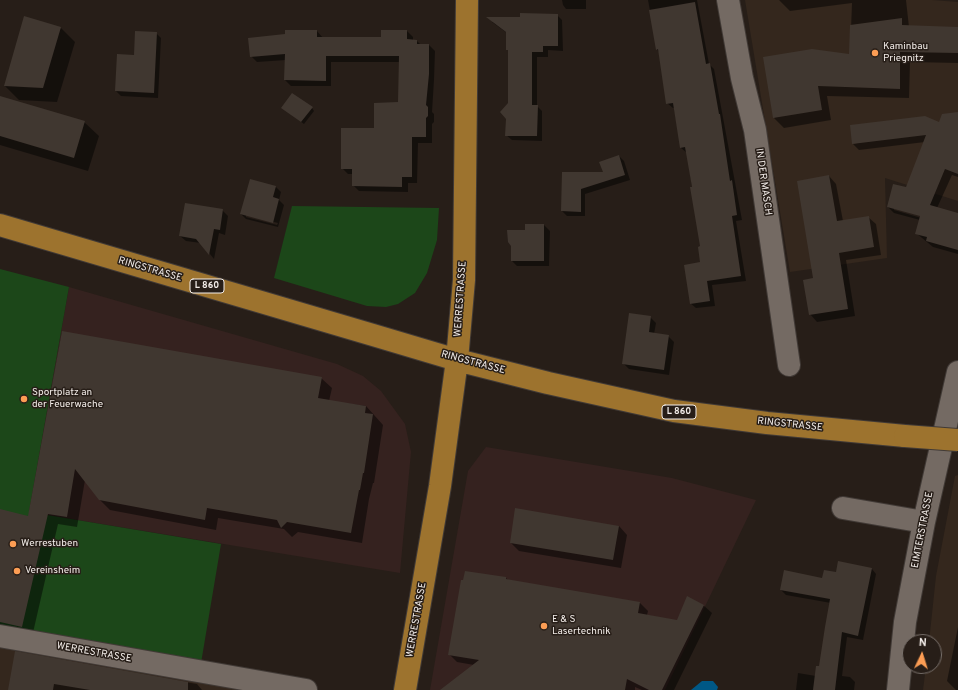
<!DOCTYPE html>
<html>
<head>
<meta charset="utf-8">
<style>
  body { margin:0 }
  #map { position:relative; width:958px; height:690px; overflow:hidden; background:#271e18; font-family:Overpass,sans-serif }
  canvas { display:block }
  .north { position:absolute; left:902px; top:634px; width:40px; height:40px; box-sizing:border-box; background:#271e18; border:1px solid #79716c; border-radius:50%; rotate:4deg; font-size:11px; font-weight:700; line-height:16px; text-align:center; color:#f3ede9 }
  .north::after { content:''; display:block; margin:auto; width:14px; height:18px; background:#fc9d54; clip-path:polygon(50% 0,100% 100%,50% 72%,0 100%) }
</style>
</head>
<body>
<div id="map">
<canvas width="958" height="690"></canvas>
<div class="north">N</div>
</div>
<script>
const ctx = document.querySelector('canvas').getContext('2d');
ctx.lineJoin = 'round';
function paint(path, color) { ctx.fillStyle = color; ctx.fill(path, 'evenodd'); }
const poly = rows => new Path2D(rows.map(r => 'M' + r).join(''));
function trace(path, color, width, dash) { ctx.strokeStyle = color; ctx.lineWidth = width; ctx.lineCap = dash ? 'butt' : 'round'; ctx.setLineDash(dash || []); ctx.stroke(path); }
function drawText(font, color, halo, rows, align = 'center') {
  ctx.font = font + ' Overpass,sans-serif'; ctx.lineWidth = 3; ctx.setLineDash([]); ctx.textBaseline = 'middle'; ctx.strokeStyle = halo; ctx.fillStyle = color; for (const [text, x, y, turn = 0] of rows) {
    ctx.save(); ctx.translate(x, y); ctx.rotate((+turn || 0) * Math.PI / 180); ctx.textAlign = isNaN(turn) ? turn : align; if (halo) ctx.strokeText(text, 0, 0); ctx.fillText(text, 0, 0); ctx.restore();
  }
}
paint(poly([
  [745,0,932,0,958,2,958,201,885,178,887,258,790,272],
  [958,475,958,690,923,690,926,666,934,666,934,642,929,642,936,576,955,476],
  [0,647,251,690,0,690]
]), '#34271d');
paint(poly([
  [69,287,337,364,363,376,381,391,405,424,411,452,400,573,29,512],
  [486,447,672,478,756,500,665,690,430,690,468,471]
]), '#35221f');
paint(poly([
  [292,206,439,208,437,240,427,273,415,293,398,304,386,307,367,306,274,278],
  [0,269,69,287,29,512,221,544,198,681,0,647]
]), '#1c4719');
paint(poly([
  [702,681,713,681,718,687,717,690,691,690]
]), '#005886');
paint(poly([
  [562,0,586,0,586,9,566,9,563,5],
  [648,0,697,0,709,64,714,69,742,220,736,221,746,281,712,285,715,306,696,308,690,303,702,263,701,247,687,153,681,148,674,108,673,108,667,103,659,52,657,49],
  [779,0,906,0,909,27,958,28,958,63,910,62,909,98,827,96,831,120,784,128,774,118,850,55,852,3,790,11],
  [557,15,562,20,563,51,548,50,548,57,537,57,537,106,542,111,542,141,512,140,506,135,509,103,509,51,507,33,492,22],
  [61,28,75,42,57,102,19,100,5,86],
  [317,31,323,38,382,38,407,31,413,37,413,40,417,41,421,45,429,45,435,51,434,80,432,112,434,114,434,122,432,124,432,143,418,143,417,183,408,183,408,192,359,191,353,185,353,174,348,174,342,168,375,129,399,103,400,62,331,62,331,86,291,86,285,80,286,60,257,62,251,56],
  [156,33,161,38,158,98,121,96,116,91,118,55,135,56],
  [0,97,84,122,99,136,88,171,0,145],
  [312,108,314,111,304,124,285,110],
  [958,113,958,177,952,175,937,208,958,214,958,254,933,247,916,233,920,220,894,213,888,207,907,189,925,142,859,150,853,144,940,123],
  [894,208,925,217,925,219,894,210],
  [619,156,624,161,630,180,585,194,585,216,567,216,562,211,563,173,604,173],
  [829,176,836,184,843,221,868,217,876,224,881,255,846,260,855,316,817,322,810,314],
  [276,187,281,192,279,200,284,205,278,227,246,219,241,214],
  [246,215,278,223,277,225,246,217],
  [222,210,228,216,225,235,219,233,214,259,201,243,186,241,180,236],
  [526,225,544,225,550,231,549,266,517,266,512,261,526,231],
  [650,317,656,323,654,334,668,336,674,342,669,375,629,369,623,363],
  [62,332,321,378,332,388,329,401,366,406,383,425,374,483,373,483,369,499,362,543,298,532,292,537,284,529,218,518,216,530,110,510,99,499,85,480,77,527,58,524,32,637,0,629,0,510,29,517],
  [619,526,627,535,621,568,519,551,511,543],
  [872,569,876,574,863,640,847,637,842,676,850,677,855,682,854,690,796,690,798,673,816,676,820,667,831,603,786,595,781,590,823,579,836,574],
  [506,578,508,580,640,603,648,611,647,615,677,621,703,605,712,613,674,690,642,690,635,687,635,690,447,690,474,665,457,662,449,654],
  [958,627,958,690,956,690,947,681],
  [16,653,197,684,202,690,9,690]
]), '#0007');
paint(poly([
  [695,2,706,64,710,63,719,114,720,114,730,181,732,180,737,215,732,216,741,276,707,281,710,301,690,304,684,265,700,262,698,247,700,246,690,187,692,187,685,147,680,148,673,103,666,104,658,49,656,50,649,10],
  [520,13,558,14,558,46,543,46,543,52,532,52,532,105,538,105,537,136,505,136,506,119,500,112,508,103,508,50,506,50,506,32,486,17,520,17],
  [24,16,61,27,43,88,4,86],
  [902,18,902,25,958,27,958,53,900,52,900,89,818,86,822,110,773,118,763,57,812,49,849,54,850,25],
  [285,30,317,30,317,37,381,37,381,30,407,30,407,39,417,40,417,44,429,44,429,74,426,105,428,107,428,116,426,118,426,137,412,137,412,177,402,177,402,187,352,186,352,169,341,169,341,128,374,128,374,103,398,102,399,56,326,56,326,81,284,80,285,54,250,57,248,38,285,34],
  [135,31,157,32,154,93,115,91,117,54,134,55],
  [292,93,313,107,301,122,281,108],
  [0,96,85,121,74,158,0,136],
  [958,112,958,174,945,169,930,205,958,213,958,250,926,241,927,237,915,234,920,216,887,207,893,184,906,187,926,135,852,144,850,125,925,116,939,122,942,114],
  [619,155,625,175,581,189,581,212,561,211,562,172,603,172,599,162],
  [829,175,837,221,869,216,874,247,839,253,848,309,809,315,803,280,813,278,797,181],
  [250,179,276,186,273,197,279,199,273,223,240,214],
  [185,203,223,209,220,230,214,229,209,255,196,239,179,236],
  [525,224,544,224,544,261,511,261,511,246,508,242,507,230,525,230],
  [629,313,651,316,649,332,669,335,664,370,622,364],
  [62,331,322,377,318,398,366,406,365,413,373,414,364,473,363,473,360,490,359,490,351,533,287,522,281,528,277,520,207,508,205,520,99,500,75,469,67,517,48,514,22,627,0,622,0,509,28,516],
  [515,508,619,526,613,560,510,543],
  [838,561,872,568,858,636,842,632,835,690,813,690,816,666,819,666,825,627,830,599,780,590,784,570,822,578,824,570,836,572],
  [465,571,506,577,506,579,640,602,638,613,677,620,687,596,704,605,662,690,649,690,627,679,625,690,440,690,479,660,448,655,461,580,463,580],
  [15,651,188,682,188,690,90,690,54,684,53,690,8,690]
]), '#403730');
const minor = poly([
  [728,0,742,78,755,130,789,365],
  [843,508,924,522],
  [0,636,306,690],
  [898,690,905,622,924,522,958,372]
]);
const major = poly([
  [0,225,373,335,457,360,548,383,674,411,767,423,905,436],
  [405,690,440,486,457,360,464,280,467,0]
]);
trace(minor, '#413a36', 24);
trace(major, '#413a36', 24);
trace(minor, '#746a63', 22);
trace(major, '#9d732e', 22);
const majorBridge = poly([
  [905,436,958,440]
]);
trace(majorBridge, '#413a36', 24, []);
trace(majorBridge, '#9d732e', 22);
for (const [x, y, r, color] of [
  [875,53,4,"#fc9d54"],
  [24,399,4,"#fc9d54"],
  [13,544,4,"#fc9d54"],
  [17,571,4,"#fc9d54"],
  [544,626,4,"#fc9d54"]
]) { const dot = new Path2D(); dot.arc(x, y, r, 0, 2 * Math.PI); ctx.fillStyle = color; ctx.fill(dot); trace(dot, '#271e18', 1.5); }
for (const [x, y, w] of [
  [207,286,34],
  [679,412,34]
]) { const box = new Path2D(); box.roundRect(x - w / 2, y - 7, w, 14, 3); ctx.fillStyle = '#271e18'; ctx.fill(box); trace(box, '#f3ede9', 1); }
drawText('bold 9px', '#f3ede9', null, [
  ["L 860",207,286],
  ["L 860",679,412]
]);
drawText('10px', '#f3ede9', '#271e18', [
  ["Kaminbau",883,47],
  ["Priegnitz",883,59],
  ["Sportplatz an",32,393],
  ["der Feuerwache",32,405],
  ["Werrestuben",21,544],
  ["Vereinsheim",25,571],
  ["E & S",552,620],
  ["Lasertechnik",552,632]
], 'left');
drawText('10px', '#f3ede9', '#271e18', [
  ["IN DER MASCH",763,182,82],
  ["RINGSTRASSE",150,270,16],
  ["WERRESTRASSE",461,299,-86],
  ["RINGSTRASSE",473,363,15],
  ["RINGSTRASSE",790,425,6],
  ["EIMTERSTRASSE",923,530,-79],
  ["WERRESTRASSE",417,620,-80],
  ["WERRESTRASSE",94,653,10]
]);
</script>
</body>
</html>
